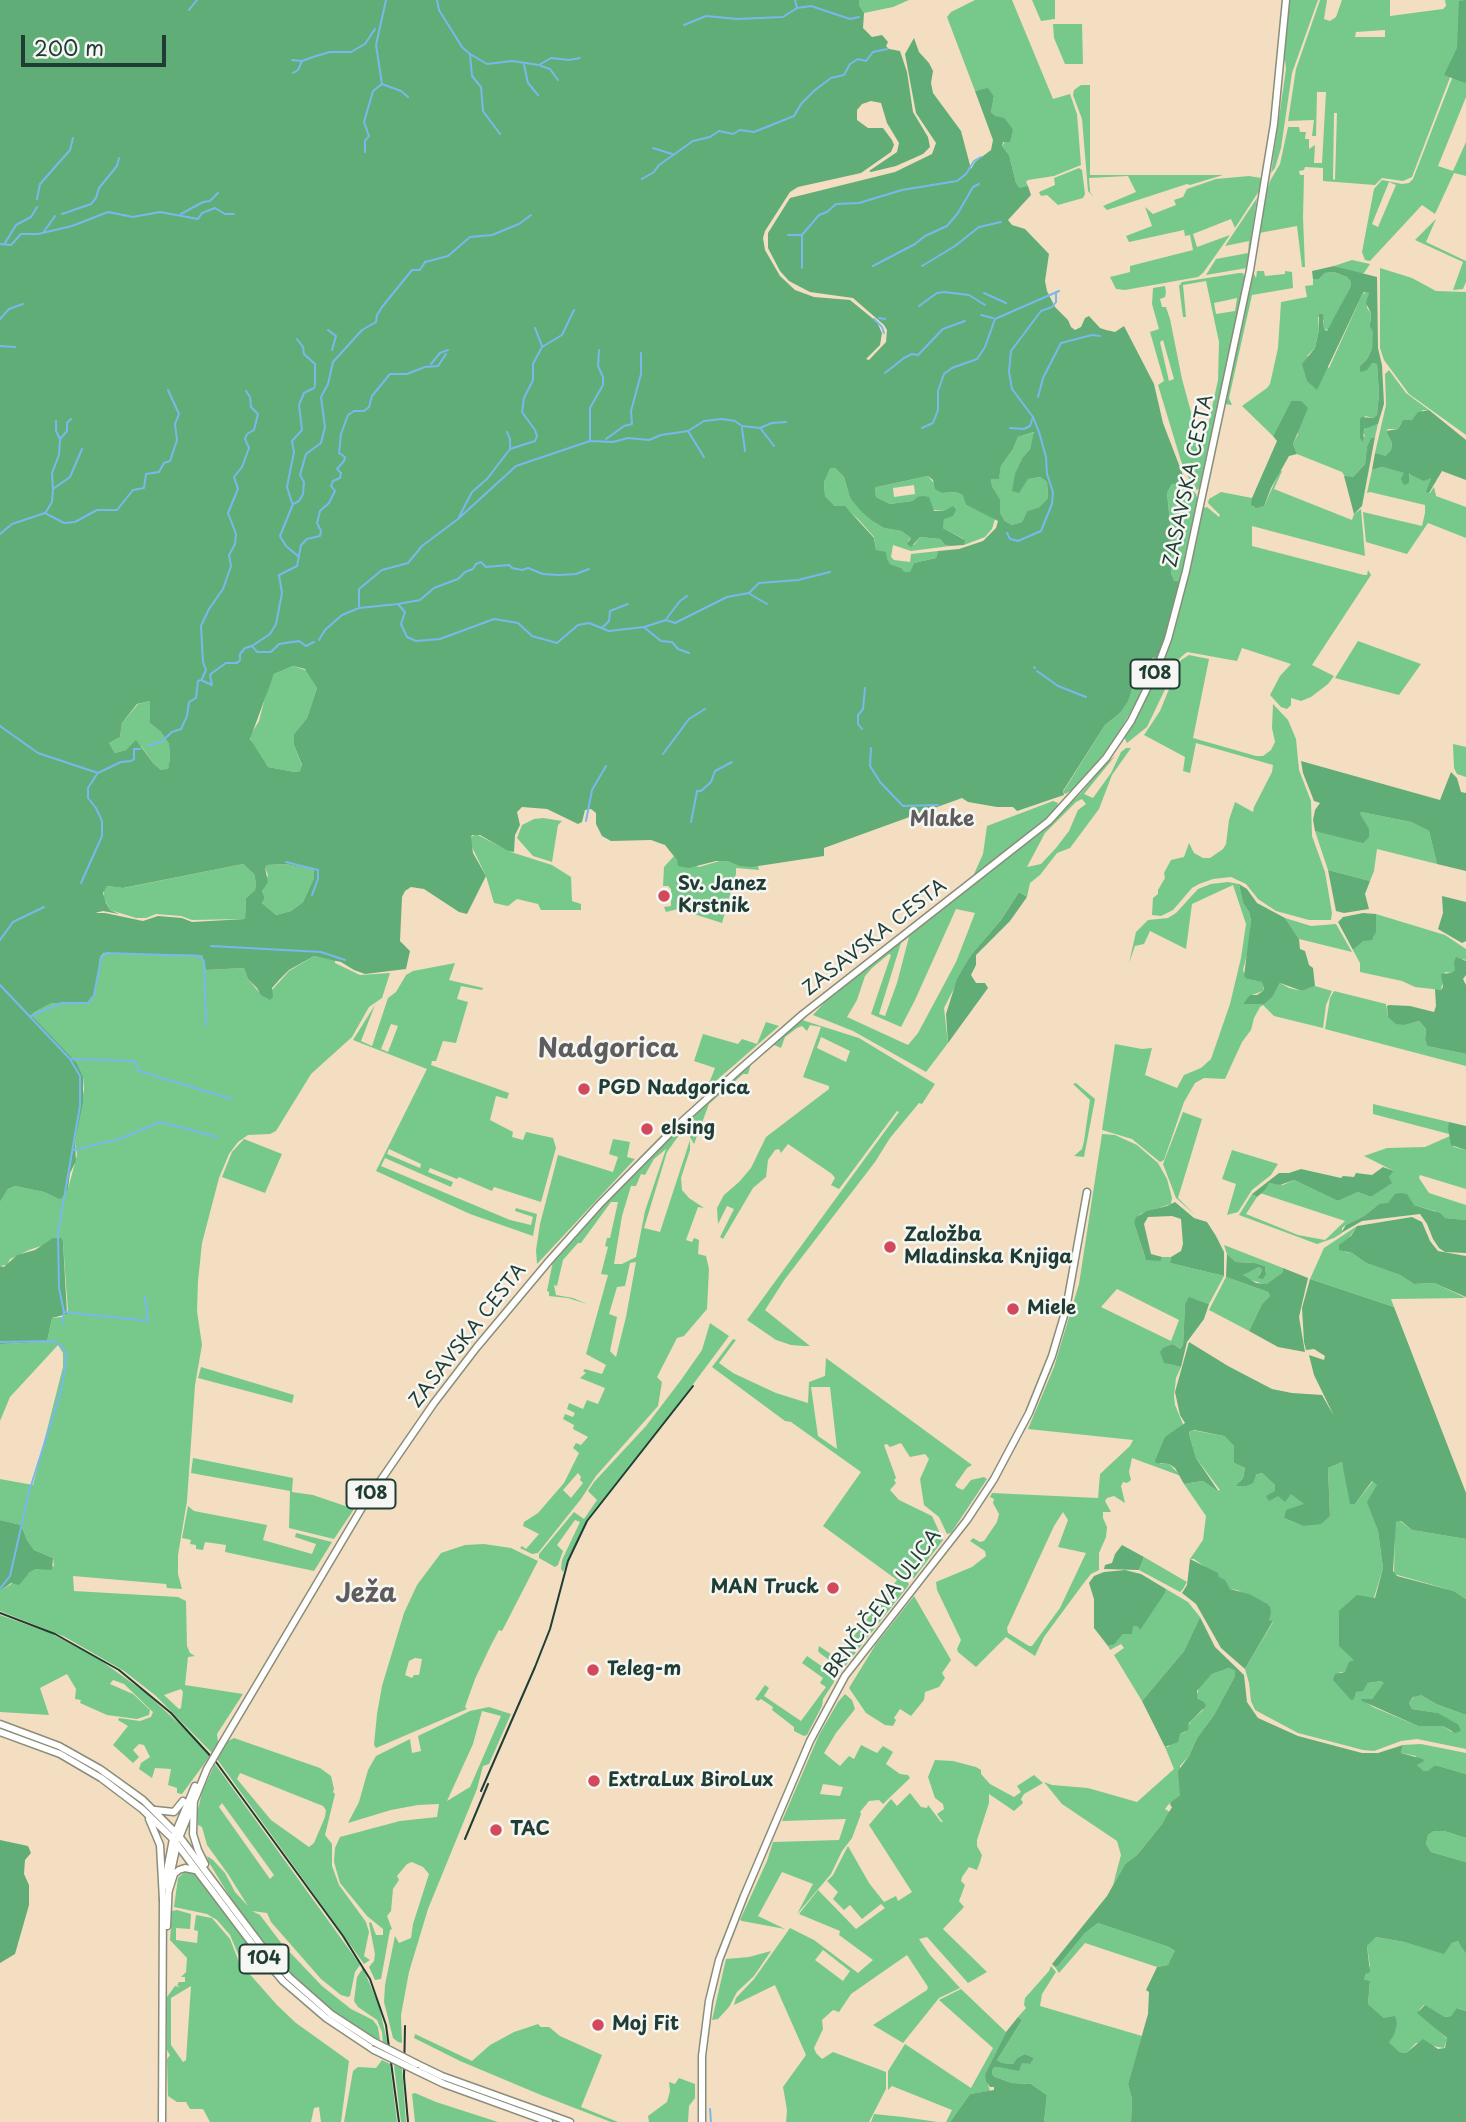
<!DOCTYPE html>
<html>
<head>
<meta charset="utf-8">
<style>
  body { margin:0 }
  #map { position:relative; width:1466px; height:2122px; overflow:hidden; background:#f3dec1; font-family:"Playpen Sans",sans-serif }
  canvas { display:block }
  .scale { position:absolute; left:21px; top:35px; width:145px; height:32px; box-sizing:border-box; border:4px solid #1f3d34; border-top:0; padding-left:9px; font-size:21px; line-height:24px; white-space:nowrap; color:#1f3d34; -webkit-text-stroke:5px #f6f6f2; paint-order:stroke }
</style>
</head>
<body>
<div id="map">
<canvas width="1466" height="2122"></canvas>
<div class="scale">200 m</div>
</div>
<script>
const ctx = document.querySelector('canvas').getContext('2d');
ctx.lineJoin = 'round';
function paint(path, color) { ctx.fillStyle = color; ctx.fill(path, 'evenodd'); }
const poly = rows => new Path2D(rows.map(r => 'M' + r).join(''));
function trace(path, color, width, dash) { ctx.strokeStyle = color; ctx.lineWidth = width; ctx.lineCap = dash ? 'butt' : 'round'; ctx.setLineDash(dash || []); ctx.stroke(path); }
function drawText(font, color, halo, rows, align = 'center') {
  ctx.font = font + ' "Playpen Sans",sans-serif'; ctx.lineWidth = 5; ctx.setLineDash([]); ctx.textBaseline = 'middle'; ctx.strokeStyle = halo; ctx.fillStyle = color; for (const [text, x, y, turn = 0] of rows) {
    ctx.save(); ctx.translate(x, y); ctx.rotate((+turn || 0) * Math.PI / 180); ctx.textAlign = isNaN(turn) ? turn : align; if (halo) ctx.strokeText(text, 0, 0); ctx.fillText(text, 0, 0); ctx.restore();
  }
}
paint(poly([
  [859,0,909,0,893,7,864,13,859,5],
  [975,0,1012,0,1053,99,1070,94,1077,114,1081,165,1054,176,1028,180,1026,182,1028,186,1025,189,1020,188,1016,183,1009,155,1002,146,1013,129,991,112,994,96,988,89,975,91,947,17,951,12],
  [1032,0,1055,0,1055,19,1041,21],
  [1288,0,1318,0,1292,73,1281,148,1275,168,1271,173,1286,69,1284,50],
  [1320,0,1327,0,1324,19,1330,21,1336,17,1342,0,1390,0,1390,16,1443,9,1446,6,1445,0,1466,0,1462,46,1412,177,1403,181,1382,178,1375,185,1323,181,1323,168,1305,167,1304,170,1299,171,1300,175,1304,175,1303,218,1305,267,1302,267,1297,226,1259,233,1266,193,1270,181,1280,164,1288,127,1299,127,1300,132,1306,132,1305,139,1309,139,1309,149,1315,145,1314,163,1322,163,1326,92,1317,92,1316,136,1312,136,1314,120,1288,121,1296,69],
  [1385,30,1385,37,1355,37,1356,32],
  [1334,113,1337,113,1335,180,1333,179],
  [1053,24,1082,24,1083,64,1065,64,1054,38],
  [1466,42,1466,97,1438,166,1453,171,1466,142,1466,176,1454,173,1435,214,1422,205,1370,261,1365,260,1362,252,1374,189,1382,180,1402,184,1409,183,1413,179],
  [1389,182,1396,185,1378,227,1372,224],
  [1081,85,1090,85,1090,175,1223,175,1190,185,1187,184,1107,210,1103,206,1136,192,1128,176,1089,178,1090,192,1094,197,1088,191,1082,119,1073,95,1074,90],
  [1079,168,1082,170,1085,194,1083,198,1058,205,1047,195,1041,196,1039,192,1055,185,1054,178],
  [1249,176,1261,178,1259,191,1235,228,1231,219,1193,234,1197,247,1230,235,1203,273,1198,277,1125,290,1116,289,1110,277,1130,272,1130,266,1193,250,1190,235,1185,236,1184,230,1129,242,1126,236,1152,226,1145,207,1153,214,1176,205,1174,200,1183,197,1187,189,1216,179],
  [1257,198,1247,268,1206,275,1216,259,1248,253,1249,241,1225,246],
  [1436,219,1426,242,1466,261,1466,282,1463,289,1453,290,1463,262,1415,240],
  [1352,260,1370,264,1364,273,1359,273,1334,266],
  [1380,268,1412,278,1436,291,1466,292,1466,435,1409,394,1384,360,1380,348],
  [1257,271,1264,271,1265,276,1285,274,1285,271,1292,272,1293,288,1252,295,1229,398,1232,405,1224,404,1252,274,1253,272,1256,278],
  [1334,272,1347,277,1351,282,1350,288,1329,330,1324,329,1324,320,1318,317,1319,330,1315,348,1307,356,1329,368,1362,295,1366,292,1369,293,1367,308,1371,313,1370,321,1374,332,1372,349,1367,359,1360,366,1372,363,1377,364,1379,394,1377,415,1373,418,1365,416,1360,438,1365,436,1363,432,1366,427,1378,424,1375,437,1371,438,1367,446,1365,464,1353,477,1346,478,1342,472,1297,454,1293,444,1298,434,1293,402,1291,401,1273,436,1242,406,1267,388,1270,384,1278,348,1281,302,1307,297,1305,286,1313,285,1313,279,1319,279,1325,273],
  [1239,273,1243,273,1245,278,1200,488,1197,490,1191,483,1181,461,1158,385,1164,381,1150,332,1159,329,1152,304,1153,288,1165,286,1166,293,1165,297,1160,299,1162,307,1166,307,1170,319,1182,379,1197,434,1201,436,1208,426,1218,380,1219,342,1206,281,1183,285,1186,317,1183,317,1179,286,1182,282],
  [1237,298,1235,311,1216,314,1214,303],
  [1163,340,1174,379,1169,381,1160,342],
  [1389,370,1406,393,1429,410,1423,410,1412,420,1401,423,1398,429,1388,429,1386,431,1392,443,1391,450,1385,456,1380,456,1375,453,1386,405,1385,374],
  [1035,432,1030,449,1023,457,1023,484,1028,479,1040,477,1047,482,1048,498,1039,507,1027,511,1022,522,1012,525,1005,521,1000,513,1000,499,992,486,991,479,999,478,1001,466,1013,449,1018,437],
  [1382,467,1405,473,1404,476,1408,476,1412,473,1420,479,1431,478,1427,492,1430,493,1434,487,1436,496,1466,507,1466,538,1428,523,1407,554,1366,542,1363,512,1422,526,1425,513,1425,505,1370,492,1367,493,1372,470],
  [829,468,835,468,844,477,850,498,872,521,884,528,901,531,911,538,908,541,914,545,920,537,940,539,945,545,950,546,911,551,893,545,891,557,894,560,910,562,911,554,938,551,936,558,914,563,910,573,903,572,900,568,890,564,876,550,874,537,859,520,845,507,835,506,825,496,824,482],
  [1280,471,1282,471,1274,489,1352,520,1354,514,1361,509,1365,556,1252,526,1252,546,1364,575,1367,575,1368,570,1371,575,1312,665,1334,676,1328,684,1311,697,1301,701,1291,698,1291,705,1287,709,1281,707,1270,695,1280,676,1291,664,1242,648,1237,661,1187,652,1180,658,1147,727,1127,743,1124,737,1149,692,1175,625,1203,508,1207,507,1219,517,1220,515,1208,503,1209,499,1221,492,1252,498,1253,507,1264,506],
  [928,476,942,493,956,492,964,495,966,505,995,519,992,529,985,537,964,545,964,539,943,528,944,511,934,510,917,497,912,501,890,504,876,497,875,488,877,487],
  [914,485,915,494,894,497,893,488],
  [1182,482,1186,483,1196,494,1198,501,1180,582,1174,582,1171,573,1171,532,1167,493,1172,484],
  [1358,641,1421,664,1399,695,1335,678],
  [1189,655,1209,659,1193,738,1256,756,1263,756,1271,750,1275,742,1272,728,1273,704,1288,720,1296,739,1299,770,1311,801,1312,836,1325,872,1332,913,1331,920,1309,920,1276,911,1258,899,1246,884,1231,877,1213,879,1199,884,1192,888,1173,910,1161,916,1152,915,1153,898,1158,894,1158,890,1165,878,1164,873,1171,860,1184,857,1189,843,1194,853,1203,858,1210,858,1223,849,1226,844,1229,820,1235,802,1253,812,1254,807,1272,772,1273,765,1196,743,1190,773,1183,771,1185,757,1144,735,1160,711,1181,660],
  [1155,657,1158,657,1146,685,1114,741,1076,788,1065,794,1063,792,1105,725,1120,713,1132,689],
  [293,666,308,671,317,688,307,718,294,734,294,745,302,766,300,771,295,772,268,767,252,745,250,736,259,721,267,690,274,674],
  [150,701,150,723,161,732,169,744,170,758,168,770,161,770,153,763,141,746,115,753,109,743,120,737,122,723,138,704],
  [1453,744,1466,747,1466,777,1457,774,1454,768],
  [1126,748,1131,748,1112,775,1099,809,1070,848,1057,853,1040,875,1030,883,1027,897,1019,892,1001,920,971,955,944,1008,948,1043,926,1072,853,1031,813,1015,833,993,1045,828,1081,793,1105,764,1115,756,1084,794,1093,798,1111,773,1121,752],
  [1082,799,1086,804,1078,810,1069,831,1056,848,1041,864,1027,867,1045,833,1076,802],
  [956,909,975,913,956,962,918,1033,908,1045,847,1017,857,1000,865,976,872,968,889,954,891,955,871,1014,901,1027,915,1000],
  [909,937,897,983,885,1016,879,1014,901,943],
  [1053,801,1058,803,1056,810,976,875,974,874,983,854,987,826],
  [1361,812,1411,822,1429,831,1437,864,1377,849,1374,871,1370,881,1328,870,1315,831,1329,833],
  [543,818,562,821,558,825,552,862,533,856,517,838,522,825,534,819],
  [476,834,511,852,552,865,571,877,572,901,581,904,581,910,541,910,538,904,517,899,508,906,494,903,486,876,471,845,471,837],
  [674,856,677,860,699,867,723,860,744,866,758,866,759,870,736,868,736,874,722,923,678,909,666,912,664,907,671,906,671,889,668,886,663,886,664,867],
  [243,864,254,874,256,883,255,890,246,898,245,919,192,920,181,916,156,914,146,918,136,918,110,910,104,898,104,890,107,886,124,888],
  [286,864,314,870,314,878,303,902,291,911,276,915,262,903,265,898,262,891,268,875,265,868,267,865],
  [1228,882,1239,884,1243,903,1249,912,1251,921,1249,947,1243,970,1247,979,1263,982,1264,984,1263,991,1252,995,1244,1003,1273,996,1280,983,1289,988,1302,991,1315,986,1332,991,1326,1005,1323,1028,1274,1016,1263,1005,1260,1007,1254,1018,1251,1030,1242,1042,1225,1079,1204,1078,1195,1083,1184,1102,1164,1160,1160,1162,1132,1139,1102,1130,1115,1044,1142,1049,1152,1048,1145,1075,1177,1088,1184,1075,1201,1068,1211,1059,1230,1004,1241,958,1246,924,1233,885,1192,904,1186,949,1150,931,1144,944,1135,946,1129,963,1136,932,1148,920,1168,918,1176,913,1198,889,1211,884],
  [1376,914,1445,935,1466,949,1466,961,1464,959,1455,964,1455,970,1451,973,1445,972,1441,990,1415,987,1402,981,1360,972,1360,963,1353,950,1362,941,1374,937],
  [1285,918,1311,926,1336,924,1352,952,1299,939],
  [109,951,202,955,206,970,244,968,248,979,259,992,271,991,289,971,314,956,335,960,335,963,360,975,390,973,382,998,369,1007,352,1037,311,1074,276,1131,270,1134,248,1135,238,1142,229,1154,219,1178,202,1243,198,1281,197,1311,202,1345,195,1385,187,1501,178,1555,178,1574,182,1589,167,1588,166,1584,73,1576,74,1591,178,1597,186,1601,187,1646,190,1653,195,1656,188,1657,185,1685,243,1694,217,1734,218,1742,212,1753,156,1696,124,1671,65,1637,0,1611,0,1591,3,1589,36,1569,54,1566,53,1558,34,1550,27,1540,21,1525,0,1520,0,1479,33,1485,63,1367,63,1353,58,1345,10,1397,0,1421,0,1344,47,1342,52,1318,62,1317,68,1312,63,1242,47,1244,29,1250,10,1259,7,1265,0,1266,0,1202,8,1189,15,1186,44,1192,57,1198,68,1189,77,1155,75,1142,84,1089,83,1076,77,1063,32,1017,33,1013,52,1003,88,1003,95,995,100,957],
  [181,1689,183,1692,181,1708,179,1709,164,1695],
  [455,963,449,980,483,988,482,990,461,986,457,999,468,1002,456,1043,443,1041,436,1061,432,1061,431,1065,509,1093,507,1099,496,1096,490,1120,513,1132,512,1137,523,1140,526,1132,553,1138,556,1148,541,1202,494,1187,492,1191,459,1177,457,1179,430,1168,428,1172,453,1182,451,1187,385,1158,381,1166,510,1220,531,1225,533,1217,515,1211,516,1208,537,1214,533,1236,470,1214,376,1171,427,1069,353,1040,375,1005,361,1041,372,1046,388,998,396,992,406,975,413,971],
  [391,1024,398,1026,388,1052,381,1049],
  [389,1149,421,1164,420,1168,387,1154],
  [1334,991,1386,1004,1388,1017,1405,1025,1419,1021,1426,1029,1425,1040,1427,1046,1466,1054,1466,1066,1325,1029,1330,998],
  [802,1020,859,1038,935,1084,922,1104,919,1103,890,1138,875,1162,785,1279,765,1310,810,1346,804,1346,791,1345,776,1340,747,1320,899,1112,897,1111,839,1189,831,1185,835,1178,832,1174,788,1144,781,1153,779,1149,775,1150,768,1160,766,1177,753,1188,723,1239,720,1237,734,1209,727,1206,718,1224,717,1208,724,1195,739,1182,751,1168,766,1137,829,1089,829,1086,803,1077,821,1027,810,1025,807,1031,802,1026,797,1028,785,1037,781,1048,774,1045,751,1064,748,1074,743,1074,709,1104,694,1144,683,1125,798,1022],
  [821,1037,850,1051,846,1062,817,1048],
  [766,1022,779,1026,710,1086,708,1086,715,1068,694,1061,703,1034,738,1044,742,1039,757,1044],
  [1076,1083,1095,1099,1084,1157,1074,1156,1082,1149,1084,1141,1090,1100,1073,1084],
  [1373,1104,1449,1122,1449,1134,1373,1114],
  [1183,1112,1202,1119,1178,1198,1195,1215,1176,1198,1163,1164],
  [682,1131,667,1152,644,1228,660,1232,690,1140,690,1150,681,1178,682,1190,689,1198,704,1208,698,1207,686,1240,692,1242,694,1238,699,1240,698,1254,706,1256,709,1269,707,1309,684,1336,677,1338,657,1377,662,1382,658,1406,596,1476,581,1499,538,1553,532,1554,520,1548,522,1546,526,1549,539,1534,523,1526,524,1522,538,1513,564,1483,579,1453,573,1448,576,1443,581,1445,588,1437,573,1429,574,1425,563,1419,565,1414,573,1417,575,1413,567,1409,569,1403,583,1409,587,1400,598,1404,605,1388,580,1378,586,1373,583,1371,585,1369,602,1374,606,1365,586,1354,608,1275,601,1274,608,1247,605,1246,607,1238,610,1238,618,1202,611,1202,581,1243,578,1243,563,1260,557,1286,554,1285,556,1295,573,1298,587,1304,568,1298,549,1296,549,1292,547,1291,553,1261,605,1203,671,1136,675,1132],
  [666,1149,645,1211,636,1257,622,1264,614,1264,622,1216,631,1186,636,1186,641,1174,645,1175,654,1159],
  [636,1262,626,1317,616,1357,610,1351,617,1317,609,1314,617,1287,625,1286,630,1263],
  [578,1473,581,1477,580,1480,583,1483,571,1498,563,1490],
  [1102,1134,1115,1135,1137,1145,1158,1163,1167,1179,1172,1198,1171,1204,1140,1214,1134,1223,1145,1257,1161,1261,1162,1257,1171,1257,1170,1263,1224,1276,1209,1304,1194,1299,1185,1304,1183,1345,1180,1349,1173,1344,1164,1347,1168,1364,1181,1367,1176,1378,1174,1396,1175,1405,1183,1424,1160,1464,1169,1464,1181,1476,1132,1458,1129,1472,1131,1480,1127,1483,1123,1482,1121,1486,1125,1503,1114,1496,1107,1498,1105,1501,1111,1512,1103,1512,1103,1518,1107,1527,1106,1537,1099,1553,1099,1570,1091,1574,1083,1584,1044,1637,1035,1656,1006,1637,976,1667,958,1652,957,1649,961,1640,937,1590,936,1582,972,1567,986,1556,985,1551,970,1541,973,1538,980,1542,984,1541,997,1522,999,1514,993,1503,994,1499,990,1497,992,1493,1098,1498,1100,1474,1130,1446,1133,1440,1028,1429,1054,1367,1079,1284],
  [1117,1289,1179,1320,1171,1341,1101,1307],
  [1063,1512,1068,1520,1058,1547,1086,1553,1060,1608,1032,1646,1029,1646,1008,1633,1007,1628,1054,1526],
  [1450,1136,1454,1147,1466,1150,1466,1189,1420,1175,1419,1178,1429,1193,1466,1205,1466,1220,1444,1218,1435,1211,1414,1205,1379,1204,1364,1216,1346,1225,1342,1228,1342,1233,1334,1238,1317,1244,1239,1215,1252,1194,1257,1197,1246,1214,1298,1235,1325,1240,1345,1221,1260,1193,1265,1190,1267,1185,1269,1183,1283,1185,1294,1180,1338,1201,1358,1192,1371,1197,1391,1183,1389,1177,1394,1171,1364,1156,1387,1148,1425,1147],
  [244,1139,282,1154,265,1193,222,1177,232,1152],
  [613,1139,630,1142,627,1157,635,1159,537,1264,536,1250,540,1224,558,1155,613,1172,618,1157,609,1154],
  [1232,1150,1278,1164,1271,1175,1252,1190,1238,1212,1227,1215,1236,1184,1222,1179],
  [1357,1226,1347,1241,1345,1252,1352,1253,1366,1263,1400,1275,1414,1284,1434,1283,1466,1298,1391,1299,1394,1307,1310,1279,1324,1248],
  [1224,1245,1283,1268,1282,1273,1267,1285,1244,1278,1244,1274,1259,1267,1262,1270,1259,1275,1266,1274,1265,1266,1255,1263,1236,1262,1227,1254],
  [1226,1277,1268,1292,1270,1296,1262,1304,1249,1331,1209,1310],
  [710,1323,729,1336,665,1422,589,1517,563,1572,561,1569,562,1560,580,1522,575,1520,557,1545,563,1551,558,1565,555,1567,539,1558,539,1554,574,1512,584,1519,597,1500,588,1491,594,1482,646,1426,681,1380,702,1350],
  [733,1339,736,1340,719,1363,733,1373,776,1393,808,1403,809,1382,825,1376,826,1358,972,1465,967,1468,955,1485,958,1488,963,1490,971,1480,984,1477,987,1479,951,1533,947,1534,939,1517,924,1505,920,1479,929,1459,925,1454,910,1457,901,1443,890,1447,887,1444,884,1445,896,1478,894,1480,896,1483,890,1490,899,1500,932,1516,943,1540,914,1578,905,1578,909,1584,908,1586,845,1666,837,1666,821,1654,818,1651,819,1646,837,1658,897,1580,823,1526,861,1472,791,1422,785,1421,712,1367],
  [811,1387,830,1387,837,1449,818,1436],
  [201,1367,294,1395,292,1403,198,1378],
  [1191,1430,1224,1436,1234,1446,1234,1463,1245,1468,1243,1478,1239,1482,1262,1473,1275,1485,1275,1491,1278,1496,1291,1493,1305,1504,1284,1518,1303,1526,1330,1516,1328,1468,1342,1462,1355,1504,1373,1481,1378,1485,1368,1502,1378,1531,1383,1568,1355,1660,1345,1672,1340,1672,1334,1680,1347,1695,1363,1690,1368,1683,1381,1681,1385,1683,1372,1699,1361,1699,1373,1707,1418,1726,1443,1726,1452,1732,1458,1724,1437,1713,1412,1709,1409,1703,1416,1694,1421,1695,1436,1704,1466,1715,1466,1749,1417,1739,1401,1741,1374,1751,1363,1750,1298,1733,1255,1710,1251,1701,1249,1683,1245,1669,1273,1622,1269,1620,1266,1603,1237,1590,1230,1589,1219,1577,1194,1559,1190,1559,1203,1540,1206,1516,1184,1484,1203,1481,1218,1491,1220,1490,1196,1458,1189,1434],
  [193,1458,293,1478,292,1492,313,1495,354,1509,334,1539,289,1528,290,1491,191,1473],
  [188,1506,194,1511,267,1525,263,1540,312,1554,316,1544,295,1537,296,1533,332,1542,314,1571,225,1552,226,1545,205,1542,203,1550,196,1549,196,1545,190,1544,191,1540,182,1538],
  [1400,1521,1412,1530,1466,1539,1466,1599,1454,1591,1394,1574,1395,1526,1396,1522],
  [484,1544,511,1548,538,1561,502,1631,499,1630,491,1645,475,1679,465,1707,467,1709,376,1748,374,1745,377,1714,382,1686,404,1613,417,1585,441,1553,465,1545],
  [415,1658,422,1659,419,1675,414,1675,412,1678,405,1675,409,1661],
  [1144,1557,1187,1582,1183,1589,1180,1592,1139,1570],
  [1166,1589,1188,1602,1200,1617,1184,1651,1142,1701,1114,1655,1124,1648,1121,1644,1110,1650,1108,1646,1114,1645,1123,1634,1132,1634,1132,1626,1137,1626,1140,1629],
  [914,1596,951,1660,942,1673,945,1678,939,1687,925,1692,924,1700,911,1716,900,1709,894,1718,896,1720,893,1726,885,1725,866,1713,849,1688,876,1644],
  [0,1615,50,1633,96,1657,146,1693,188,1732,210,1756,182,1794,177,1793,177,1788,168,1785,171,1769,155,1768,152,1778,139,1769,141,1763,150,1757,144,1745,139,1744,133,1750,139,1757,133,1763,113,1745,128,1726,118,1720,119,1718,140,1721,151,1717,153,1712,124,1684,113,1680,110,1684,133,1694,150,1710,149,1715,137,1719,107,1715,80,1703,81,1700,75,1699,76,1689,67,1674,40,1688,49,1715,0,1712],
  [807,1656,833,1674,834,1682,823,1699,822,1706,807,1735,804,1736,794,1731,794,1727,772,1710,773,1707,761,1699,758,1701,755,1699,765,1685,769,1688,764,1696,801,1721,826,1687,820,1683,823,1678,802,1663],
  [1229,1668,1235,1671,1235,1676,1214,1715,1197,1738,1189,1756,1180,1766,1180,1795,1168,1805,1165,1809,1170,1812,1162,1824,1137,1855,1125,1864,1113,1885,1121,1855,1117,1841,1062,1804,1044,1782,1052,1785,1088,1788,1137,1802,1174,1769,1165,1747,1168,1747,1180,1734,1185,1732,1191,1721,1203,1710,1197,1695,1199,1688,1212,1674],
  [845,1694,852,1700,855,1709,836,1733,824,1753,840,1766,849,1756,854,1759,861,1745,877,1753,883,1746,893,1752,886,1764,900,1774,908,1775,910,1778,883,1804,879,1800,869,1801,860,1812,861,1814,852,1838,842,1851,831,1874,797,1914,813,1884,782,1872,758,1916,785,1929,742,1921,740,1920,767,1861,773,1842,839,1840,846,1819,782,1821,819,1735,838,1702],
  [823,1784,843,1787,840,1796,820,1794],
  [489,1707,511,1714,489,1764,483,1766,477,1789,428,1909,409,1972,401,2015,402,2043,398,2042,393,2038,384,2002,385,1985,395,1936,399,1943,411,1938,413,1924,429,1874,423,1867,412,1862,407,1864,397,1876,399,1880,393,1889,391,1911,387,1916,392,1929,390,1930,381,1979,375,1980,369,1967,374,1961,375,1954,369,1923,371,1922,376,1935,383,1935,383,1929,367,1916,340,1883,334,1862,335,1848,340,1837,400,1821,437,1817,439,1804,418,1805,391,1810,348,1823,359,1802,368,1770,376,1756,410,1739,412,1753,421,1751,418,1736,470,1711],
  [482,1711,501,1716,470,1787,447,1801,473,1744],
  [234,1738,320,1768,331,1776,334,1789,333,1792,335,1794,325,1835,332,1844,332,1866,339,1885,366,1922,369,1932,364,1956,370,1960,364,1964,217,1759,228,1741],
  [240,1773,323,1806,326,1810,325,1817,314,1843,309,1847,271,1820,237,1779],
  [1421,1744,1466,1753,1466,1774,1435,1765,1428,1772,1424,1771,1417,1765,1416,1756,1401,1753,1403,1745],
  [935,1760,953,1761,976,1767,981,1770,981,1774,990,1784,1014,1797,1021,1792,1017,1786,1034,1775,1043,1783,1024,1794,1021,1799,1023,1803,1014,1811,989,1794,989,1803,977,1840,977,1846,982,1855,980,1862,977,1870,969,1867,962,1877,961,1881,965,1885,959,1901,964,1907,943,1929,987,1972,968,1983,927,1937,919,1939,930,1955,960,1988,939,1998,903,2043,873,2025,927,1990,928,1987,907,1955,851,1994,839,2012,833,2010,822,2020,823,2029,814,2048,816,2053,822,2059,833,2052,886,2072,886,2089,869,2122,786,2122,787,2110,783,2087,806,2055,775,1985,734,2005,736,1998,754,1979,790,1928,814,1940,858,1973,873,1960,839,1935,840,1931,799,1914,818,1890,856,1929,885,1908,881,1904,862,1919,850,1905,844,1910,833,1899,838,1892,827,1881,833,1875,848,1846,869,1883,884,1902,896,1896,898,1901,912,1892,869,1825,891,1799,897,1806,910,1793,921,1807,927,1808,928,1805,941,1822,943,1822,937,1814,944,1809,943,1804,935,1798,928,1777],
  [823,1950,850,1971,843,1981,815,1960],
  [215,1764,356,1959,360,1965,355,1972,350,1996,348,1997,341,1995,321,1979,271,1922,267,1913,252,1911,260,1915,282,1944,322,1986,351,2009,373,2020,378,2027,380,2040,369,2036,331,2010,287,1971,235,1905,208,1861,207,1856,213,1860,225,1873,235,1892,248,1906,228,1874,207,1845,202,1827,198,1825,197,1814,202,1792],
  [222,1803,274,1875,270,1879,219,1807],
  [1434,1831,1444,1831,1466,1838,1466,1862,1431,1852,1426,1844,1428,1835],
  [187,1870,192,1872,209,1891,248,1945,241,1961,230,1935,217,1920,207,1914,174,1907,178,1878],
  [177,1910,191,1914,190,1929,176,1928,176,1940,197,1943,198,1931,194,1930,196,1915,212,1918,230,1939,239,1962,277,2005,296,2023,349,2061,341,2122,321,2122,319,2107,314,2108,311,2122,210,2122,203,2109,190,2109,186,2102,177,2102,168,2096,167,2059,170,2055,167,2050,167,1997,175,1986,180,1987,177,1985,179,1982,185,1982,185,1977,181,1977,186,1972,187,1958,170,1940,172,1911],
  [191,1986,186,2060,183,2062,171,2045,171,1998],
  [1098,1923,1169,1947,1175,1951,1174,1956,1168,1965,1157,1967,1085,1943,1059,1973,1055,1967,1058,1966,1085,1933],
  [1376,1937,1404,1942,1444,1953,1452,1943,1458,1941,1461,1944,1466,1954,1466,2011,1458,2008,1451,2016,1445,2017,1424,2005,1419,2010,1447,2039,1444,2048,1416,2043,1406,2053,1398,2052,1389,2042,1384,2018,1368,2004,1370,1981,1364,1979,1370,1966,1367,1946,1371,1939],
  [771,1951,754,1976,737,1992,729,2007,718,2019,712,2020,726,1959,749,1957],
  [1051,1966,1056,1972,1042,1994,1040,2006,1142,2036,1128,2084,1132,2099,1131,2122,1044,2122,1047,2095,1031,2084,1012,2083,995,2077,992,2074,993,2068,998,2067,1019,2070,1022,2062,1029,2064,1034,2058,1025,2054,1017,2058,1013,2064,1002,2063,997,2060,1022,2020,1018,2017,1026,2008,1024,2005,1025,1998,1049,1971],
  [363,1968,379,2006,388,2045,383,2043,382,2032,377,2020,358,2007,354,2001,357,1977],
  [961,1989,1006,2032,985,2074,990,2091,970,2094,950,2122,946,2122,952,2110,892,2086,888,2090,888,2071,905,2044,971,2088,993,2048,939,2000],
  [538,2024,541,2027,549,2027,560,2036,602,2055,581,2107,618,2122,611,2122,541,2095,460,2061,414,2038,415,2034,472,2061,490,2045,514,2032],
  [382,2060,390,2064,397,2122,344,2122,353,2071,358,2067,376,2068],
  [394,2065,402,2068,406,2122,401,2122],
  [679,2078,695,2084,695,2098,689,2106,688,2122,649,2122,648,2116,667,2102,670,2091,669,2082,675,2084],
  [415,2093,436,2102,498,2122,415,2122,412,2094],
  [874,2114,903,2117,938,2122,871,2122]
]), '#77c98b');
paint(poly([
  [0,0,859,0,859,5,864,13,863,28,872,37,882,35,888,42,886,46,889,49,900,51,907,72,913,112,928,137,930,147,923,154,896,166,871,172,869,171,897,152,899,143,887,123,881,103,871,101,862,104,857,110,857,120,868,128,883,128,892,140,894,145,891,152,861,173,798,187,790,192,765,231,763,238,765,250,780,276,795,290,814,297,850,300,877,322,882,333,880,345,866,359,869,360,886,342,887,330,884,325,853,298,810,292,789,281,780,271,768,248,768,233,790,198,895,172,932,154,936,143,916,113,905,54,914,38,919,52,929,63,933,71,931,83,933,93,961,131,971,169,975,162,991,150,993,140,975,91,988,88,994,96,991,112,996,116,1004,118,1013,129,1010,142,1003,142,1002,146,1009,155,1016,183,1020,188,1028,186,1031,195,1008,220,1012,225,1025,229,1049,254,1045,281,1047,291,1055,307,1068,320,1071,327,1075,330,1081,327,1085,318,1089,316,1100,328,1106,330,1115,332,1124,326,1154,384,1163,423,1186,483,1172,484,1167,493,1171,532,1171,573,1174,581,1180,582,1169,625,1158,657,1152,658,1147,672,1132,689,1128,701,1120,713,1105,725,1063,791,1064,795,1017,811,1013,807,997,807,968,802,962,798,824,848,824,856,752,867,740,866,727,861,716,861,689,868,678,866,677,860,665,845,651,840,611,841,602,836,596,824,596,813,591,809,585,810,582,822,578,824,547,809,522,807,517,812,520,825,515,835,514,852,508,851,480,835,472,835,471,837,473,853,486,876,467,914,459,912,424,889,411,887,405,891,402,897,400,941,410,951,406,969,365,974,354,970,341,962,314,956,289,970,280,979,272,988,273,997,270,1000,261,995,257,988,248,979,244,968,206,970,202,955,104,953,100,957,95,995,88,1003,52,1003,33,1013,32,1016,77,1063,83,1076,83,1102,75,1142,76,1161,70,1173,68,1189,62,1198,59,1199,44,1192,15,1186,8,1189,0,1202],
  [1034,432,1030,449,1023,457,1015,474,1012,491,1019,493,1028,479,1040,477,1047,482,1048,498,1039,507,1027,511,1022,522,1012,525,1005,521,1000,513,1000,499,992,486,991,479,999,479,1001,466,1013,449,1018,437],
  [830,468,835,468,844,477,850,498,860,510,872,521,884,528,901,531,911,538,907,544,911,547,920,537,940,539,945,545,950,546,964,545,965,540,943,528,944,519,953,516,956,510,953,506,944,511,934,511,929,497,923,496,917,497,912,501,890,504,876,497,875,488,877,487,928,476,933,480,935,489,942,493,956,492,963,495,966,505,998,521,996,528,983,541,959,549,938,551,936,558,914,563,910,572,904,572,901,568,890,564,887,559,886,552,876,550,874,538,845,506,835,506,825,496,824,482],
  [293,666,305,669,317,688,307,718,294,734,294,745,302,765,300,771,295,772,268,767,250,739,274,674],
  [150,701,150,723,161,732,169,744,170,758,168,769,161,770,153,763,136,740,126,750,115,753,109,743,120,737,122,723,137,704],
  [243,864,254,874,256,883,255,890,246,898,245,919,192,922,182,918,158,916,143,921,105,913,95,913,103,911,119,914,110,910,106,903,103,893,107,886,123,888],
  [286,864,314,870,314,878,303,902,291,911,276,915,262,903,265,898,262,891,268,882,265,868,267,865],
  [1466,0,1466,81,1465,83,1444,75,1457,48,1459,1],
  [1334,266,1377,277,1378,348,1382,365,1384,404,1378,424,1364,429,1363,442,1360,438,1360,420,1361,417,1373,418,1377,415,1379,394,1377,364,1372,363,1367,370,1361,372,1360,371,1360,366,1367,359,1372,349,1373,332,1370,326,1371,313,1366,303,1369,293,1364,292,1362,295,1317,390,1307,381,1302,364,1315,348,1319,330,1319,314,1323,314,1324,329,1327,331,1350,288,1351,282,1347,277,1334,272,1325,273,1319,279,1313,279,1312,271],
  [1291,401,1301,401,1308,408,1293,444,1297,454,1289,456,1271,488,1264,506,1256,508,1251,505,1252,498,1277,441,1273,436],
  [1429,410,1466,440,1466,480,1442,471,1429,493,1426,492,1431,478,1424,481,1409,474,1409,483,1404,485,1401,479,1404,473,1382,467,1372,470,1375,453,1385,456,1391,450,1392,443,1386,431,1398,429,1403,420,1412,420,1418,412],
  [1375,437,1362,506,1354,514,1344,476,1353,477,1365,464,1367,446,1371,438],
  [1301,761,1440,800,1451,772,1457,778,1461,792,1466,793,1466,871,1437,864,1429,831,1411,822,1361,812,1360,814,1369,829,1369,837,1363,843,1315,831,1313,820,1315,810,1320,803,1314,801,1303,773],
  [1328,870,1370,881,1365,894,1369,909,1344,913,1336,911],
  [1239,884,1247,889,1257,903,1285,918,1299,939,1300,949,1305,951,1309,965,1313,968,1315,986,1302,991,1280,983,1273,996,1264,1004,1243,1004,1250,995,1257,995,1263,991,1264,988,1262,982,1247,979,1244,976,1251,921,1249,912,1243,903],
  [1019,892,1027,897,1010,921,976,955,976,965,971,975,976,983,985,983,988,988,948,1043,946,1014,957,979,971,955,1001,920],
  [1442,896,1466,902,1466,941,1462,943,1438,929,1443,913],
  [1363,913,1376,914,1376,932,1372,940,1363,941,1353,950,1338,922,1343,917],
  [1456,957,1466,961,1466,975,1463,979,1466,985,1466,1054,1427,1046,1425,1040,1426,1029,1419,1021,1405,1025,1396,1024,1388,1017,1387,1006,1389,1005,1410,1006,1434,1012,1436,1006,1435,989,1441,990,1443,987,1441,974,1451,973,1455,970,1454,962],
  [1449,1122,1466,1126,1466,1150,1451,1145,1448,1128],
  [1383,1167,1394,1171,1389,1177,1392,1183,1371,1197,1358,1192,1338,1201,1294,1180,1280,1185,1269,1183,1265,1190,1257,1197,1252,1194,1279,1173,1289,1173,1301,1169,1341,1178,1343,1176,1354,1177,1356,1173,1372,1175],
  [1401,1193,1407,1194,1414,1205,1440,1213,1445,1218,1466,1220,1466,1253,1445,1252,1439,1248,1433,1239,1427,1224,1420,1214,1362,1221,1341,1233,1346,1225,1364,1216,1379,1204,1388,1203,1395,1194],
  [1175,1202,1194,1218,1207,1222,1216,1236,1224,1252,1224,1276,1170,1263,1171,1257,1181,1251,1183,1244,1181,1219,1172,1216,1148,1217,1144,1224,1151,1254,1162,1257,1161,1261,1146,1260,1134,1223,1136,1217,1147,1211,1167,1206],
  [1412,1217,1422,1222,1430,1241,1438,1251,1466,1256,1466,1297,1434,1283,1414,1284,1400,1275,1366,1263,1352,1253,1339,1250,1339,1245,1351,1236,1357,1226],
  [53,1238,61,1238,63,1242,67,1314,52,1318,47,1342,0,1344,0,1266,4,1267,17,1255,35,1250],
  [1227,1254,1236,1262,1255,1263,1265,1266,1266,1274,1263,1279,1258,1278,1262,1270,1259,1267,1243,1275,1256,1283,1267,1284,1282,1273,1283,1268,1308,1278,1299,1317,1305,1352,1278,1347,1249,1331,1262,1304,1270,1296,1268,1292,1226,1277],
  [1310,1279,1394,1307,1466,1493,1466,1539,1412,1530,1401,1521,1396,1522,1393,1571,1397,1576,1454,1591,1466,1599,1466,1715,1436,1704,1421,1695,1413,1697,1409,1703,1412,1709,1438,1713,1458,1724,1461,1731,1455,1733,1443,1726,1418,1726,1362,1701,1361,1699,1372,1699,1384,1683,1381,1681,1368,1683,1363,1691,1356,1692,1354,1699,1351,1700,1333,1680,1335,1674,1345,1672,1349,1662,1354,1660,1339,1646,1339,1611,1357,1595,1375,1598,1383,1568,1378,1531,1367,1502,1377,1485,1372,1481,1355,1504,1350,1504,1342,1462,1328,1468,1330,1516,1321,1524,1303,1526,1284,1518,1286,1510,1304,1504,1291,1494,1285,1502,1278,1496,1269,1501,1266,1496,1275,1491,1275,1485,1262,1473,1256,1475,1253,1483,1246,1486,1236,1486,1243,1478,1245,1468,1234,1463,1234,1446,1224,1436,1194,1430,1190,1431,1189,1434,1196,1458,1219,1492,1203,1481,1184,1484,1175,1468,1169,1464,1156,1463,1155,1461,1165,1437,1185,1423,1180,1415,1175,1392,1189,1342,1228,1366,1272,1389,1292,1393,1322,1395,1334,1416,1314,1375,1309,1355,1324,1360,1325,1356,1314,1349,1306,1350,1304,1342,1302,1308],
  [1189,1297,1209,1304,1204,1319,1187,1342,1181,1367,1164,1363,1160,1352,1164,1347,1173,1344,1180,1349,1183,1345,1185,1304],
  [0,1520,21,1525,27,1540,34,1550,53,1558,52,1570,36,1569,29,1573,19,1585,11,1583,0,1591],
  [1122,1545,1144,1557,1139,1570,1104,1569,1105,1565,1112,1563,1115,1554],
  [1190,1559,1218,1573,1219,1577,1225,1580,1230,1589,1249,1594,1266,1603,1270,1607,1271,1613,1269,1620,1273,1621,1245,1669,1221,1648,1196,1604,1182,1593,1187,1585],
  [1125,1570,1141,1574,1166,1589,1165,1593,1140,1630,1137,1626,1133,1626,1132,1634,1123,1634,1114,1645,1108,1646,1094,1628,1094,1599,1089,1583,1094,1576,1104,1572],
  [1200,1617,1215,1647,1244,1675,1247,1702,1258,1718,1298,1736,1362,1753,1378,1753,1403,1745,1401,1753,1423,1759,1424,1761,1417,1765,1424,1771,1428,1771,1435,1765,1466,1774,1466,1838,1444,1831,1434,1831,1428,1835,1426,1844,1431,1852,1466,1862,1466,1954,1458,1941,1452,1943,1444,1954,1404,1942,1376,1937,1367,1946,1370,1972,1366,1974,1364,1979,1370,1981,1368,2004,1384,2018,1395,2016,1397,2023,1394,2035,1389,2042,1399,2052,1406,2053,1423,2039,1438,2049,1445,2048,1447,2038,1417,2013,1425,2005,1445,2017,1451,2016,1457,2008,1466,2011,1466,2122,1131,2122,1132,2099,1128,2084,1148,2014,1149,1992,1146,1990,1157,1967,1168,1965,1175,1951,1169,1947,1098,1923,1085,1933,1058,1966,1055,1967,1052,1964,1107,1896,1125,1864,1137,1855,1162,1824,1172,1807,1170,1805,1171,1802,1180,1795,1178,1771,1189,1756,1197,1738,1214,1715,1235,1676,1235,1671,1229,1668,1212,1674,1197,1691,1198,1699,1204,1702,1206,1706,1189,1723,1188,1730,1180,1734,1178,1742,1165,1747,1142,1701,1184,1651],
  [0,1840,28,1846,31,1853,25,1860,24,1874,29,1885,29,1905,15,1954,0,1963],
  [1018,2017,1022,2020,997,2060,1002,2063,1013,2064,1017,2058,1025,2054,1034,2058,1030,2064,1022,2063,1019,2071,998,2067,993,2068,992,2074,995,2077,1012,2083,1031,2084,1047,2095,1044,2122,950,2122,970,2094,994,2090,994,2087,990,2087,986,2081,985,2074,1006,2032]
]), '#61ad77');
trace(poly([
  [437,0,439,10,462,47,470,54,472,76,481,87,483,111,500,134],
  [795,0,797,8],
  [189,10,197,0],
  [684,25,706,16,737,19,783,17,797,8,811,6,850,19,859,17],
  [470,54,487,64,512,61,539,65,551,58,569,60,580,58],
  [292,60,302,61],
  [524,65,528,83,538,95],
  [541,66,550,69,558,80],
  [293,73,298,70,302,61,316,56,330,52,351,52,365,44,375,29],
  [382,84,401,91,408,97],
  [653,148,672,154],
  [365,152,365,141,369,136,364,122,373,91,382,84,376,45,386,0],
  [642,179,654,172,659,165,693,141,710,137,719,131,733,134,740,130,754,132,794,116,801,104,815,90,831,78,844,75,850,64,858,59,866,61,873,52,887,49],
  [37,199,40,184,70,150,73,138],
  [62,214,91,204,96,198,99,188,117,166,119,158],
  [181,214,203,202,210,201,218,193],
  [43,233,55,216],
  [788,235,801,235],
  [5,243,16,225,31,217,37,207],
  [0,244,11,245,21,234,38,234,72,226,108,212,133,217,160,212,198,219,202,213,215,208,225,214,234,214],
  [873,266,915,244,925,236,947,226,958,213,973,187,979,184],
  [922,266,955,246,979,227,1001,222],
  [802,268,802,235,819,215,827,212,836,204,859,203,902,190,957,181,966,174,974,161,981,157],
  [984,293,1006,303],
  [919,306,937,293,944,292,969,295,985,305],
  [981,315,993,318],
  [879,318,885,319],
  [0,319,9,309,23,304],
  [874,319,882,327,884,333],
  [535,328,542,346],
  [328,330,336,336,332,350],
  [0,346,15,347],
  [431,364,440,353,448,350],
  [885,373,904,358,912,354,918,355,943,329,965,321],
  [1038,397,1043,378,1061,343,1092,335,1100,336],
  [56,421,56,431,60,439],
  [742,428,745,451],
  [922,428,933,423,938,410,938,391,944,374,952,368,977,359,985,347,995,319,1059,291],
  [1010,428,1024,429,1030,426,1033,417],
  [761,429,774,446],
  [688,431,704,457],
  [507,432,510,439,510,448],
  [606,439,624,426,632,424,631,411,641,374,641,353],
  [590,441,590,408,603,385,603,377,598,366,599,350],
  [53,489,52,473,59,455,60,439,67,431,67,423,71,419],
  [292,503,287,487,294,452,292,441,302,430,299,405,304,393,314,388,315,385,315,364,304,354,303,347,297,339],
  [46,512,52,502,53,489,70,477,82,449],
  [459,517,472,492,487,479,510,449,535,441,537,436,535,430,522,412,524,398,533,380,533,364,542,347,562,335,574,310],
  [1007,533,1010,539,1018,541,1041,531,1052,504,1053,492,1047,474,1046,457,1039,432,1033,417,1012,389,1009,372,1011,351,1041,311,1052,307,1056,302,1056,292],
  [0,534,12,524,45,513,64,523,75,522,97,510,117,510,133,490,144,488,146,474,159,472,164,463,170,461,177,440,175,424,179,414,168,390],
  [299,557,286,546,280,536,293,504,299,501,303,494,304,482,300,475,306,454,321,443,325,427,321,397,328,384,333,362,362,330,376,322,377,315,382,307,412,270,420,270,425,262,448,256,470,237,492,235,519,224,531,215],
  [750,594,767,604],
  [398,604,420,600,434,588,458,579,465,572,473,569,476,564,481,562,486,567,509,565,512,568,522,570,528,568,543,574,559,575,576,574,589,569],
  [359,606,359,589,382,570,408,563,422,546,458,519,516,466,590,441,613,442,628,438,649,440,661,435,688,431,704,421,722,419,735,421,742,426,760,428,772,423,786,422],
  [667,618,680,601,687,596],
  [603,627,609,621,610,611,628,604],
  [645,628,661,641,672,642,678,649,689,653],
  [319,640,325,630,342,615,359,608,398,604,405,612,401,624,407,637,416,641,440,639,494,619,518,623,532,636,557,643,578,625,589,623,609,631,644,627,666,620,675,623,727,597,749,593,759,583,798,580,830,572],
  [253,647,257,652,271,652,279,644,299,641,306,646,314,642],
  [1034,667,1035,668],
  [1037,671,1058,686,1086,697],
  [202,679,206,670,203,662,201,626,209,609,223,589,231,566,229,555,235,544,236,534,228,513,238,489,234,477,242,467,249,448,245,439,247,434,254,430,258,414,251,407,250,397,246,391],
  [0,726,38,753,98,773,121,762,131,761,134,759,134,749,140,749],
  [862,729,858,724,858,715,863,709,865,688],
  [148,746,161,742,172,732,181,729,187,716,189,702,196,698,198,681,201,680,212,685,210,675,212,673,226,663,237,663,240,660,240,654,245,648,252,646,270,634,276,624,282,593,279,575,297,566,301,545,307,539,320,536,321,531,317,523,320,511,329,503,335,491,331,486,333,481,340,478,341,473,337,469,344,461,345,457,339,453,341,434,348,415,354,411,364,411,369,407,372,396,390,374,407,374,425,367,438,366,446,354],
  [871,748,870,766,880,782,903,806,938,805],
  [663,754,689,719,705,709],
  [586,821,592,790,606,766],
  [691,822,697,791,701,791,711,782,715,771,732,762],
  [286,862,318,870,318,879,312,895],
  [81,883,102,836,102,821,96,808,88,798,88,788,97,774],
  [0,940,13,922,44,907],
  [211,946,321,952,345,960],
  [0,985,70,1059,80,1076,80,1106,58,1233,59,1288,64,1312,62,1324],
  [31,1016,61,1003,88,1003,94,995,101,958,106,953,199,956,204,961,206,1025],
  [70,1059,134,1061,139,1071,232,1099],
  [74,1150,120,1139,160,1122,217,1137],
  [65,1312,148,1321,145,1297],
  [0,1342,53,1341,61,1346,67,1355,61,1391,29,1492,10,1576,0,1589],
  [710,2109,711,2122]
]), '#77b9ed', 2);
const secondary = poly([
  [164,1886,173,1839],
  [167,1926,169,1881,177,1844],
  [162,2122,163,1897],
  [702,2122,702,2056,709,2001,719,1960,744,1896,810,1741,845,1676,967,1520,994,1479,1029,1413,1052,1356,1066,1309,1087,1192]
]);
const primary = poly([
  [0,1724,59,1746,100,1769,143,1800,179,1836,261,1945,289,1977,331,2014,374,2042],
  [0,1732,60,1754,101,1778,142,1809,173,1839,256,1949,283,1981,326,2018,374,2050],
  [221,1745,363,1506,434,1403,477,1347,549,1261,599,1205,677,1126,740,1069,803,1014,1049,821,1106,758,1131,721,1157,668,1168,639,1186,571,1250,270,1274,124,1286,0],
  [194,1796,193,1834,198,1850,205,1864],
  [155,1810,174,1812,183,1801],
  [149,1819,160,1845,163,1900],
  [175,1834,195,1786],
  [179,1838,207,1769],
  [169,1890,174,1874,179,1870,185,1868,195,1870],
  [417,2064,442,2076,570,2122],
  [417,2071,444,2084,549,2122]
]);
trace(secondary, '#898e7a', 9);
trace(primary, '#898e7a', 9);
trace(secondary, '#fff', 6);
trace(primary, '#fff', 6);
trace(poly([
  [0,1613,55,1634,119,1670,171,1713,216,1762,343,1936,370,1979,386,2025,399,2122],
  [481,1791,535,1667,550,1629,568,1561,587,1521,693,1386],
  [465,1839,488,1784],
  [405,2026,404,2077,408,2122]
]), '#1f3d34', 2);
const primaryBridge = poly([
  [207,1769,221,1745],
  [374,2042,417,2064],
  [374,2050,417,2071]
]);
trace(primaryBridge, '#898e7a', 9, []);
trace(primaryBridge, '#fff', 6);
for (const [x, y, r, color] of [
  [664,896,7,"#d1495b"],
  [584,1089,7,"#d1495b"],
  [647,1129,7,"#d1495b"],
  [890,1247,7,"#d1495b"],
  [1013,1309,7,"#d1495b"],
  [833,1588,7,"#d1495b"],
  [593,1670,7,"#d1495b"],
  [594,1781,7,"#d1495b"],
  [496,1830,7,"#d1495b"],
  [598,2025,7,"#d1495b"]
]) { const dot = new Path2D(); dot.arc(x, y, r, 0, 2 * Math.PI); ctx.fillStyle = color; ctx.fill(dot); trace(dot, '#f6f6f2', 2.5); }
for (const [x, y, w] of [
  [1155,674,49],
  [371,1494,49],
  [264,1959,49]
]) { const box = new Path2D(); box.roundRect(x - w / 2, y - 14.5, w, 29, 5); ctx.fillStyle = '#f6f6f2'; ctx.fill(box); trace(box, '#1f3d34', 2); }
drawText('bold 18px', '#1f3d34', null, [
  ["108",1155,674],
  ["108",371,1494],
  ["104",264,1959]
]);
drawText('19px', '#1f3d34', '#f6f6f2', [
  ["ZASAVSKA CESTA",1189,481,-78],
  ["ZASAVSKA CESTA",875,938,-38],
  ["ZASAVSKA CESTA",468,1336,-52],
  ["BRNČIČEVA ULICA",883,1604,-53]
]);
drawText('bold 19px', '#1f3d34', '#f6f6f2', [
  ["Sv. Janez",678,885],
  ["Krstnik",678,907],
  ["PGD Nadgorica",598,1089],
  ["elsing",661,1129],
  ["Založba",904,1236],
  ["Mladinska Knjiga",904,1258],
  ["Miele",1027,1309],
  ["MAN Truck",819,1588,"right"],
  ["Teleg-m",607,1670],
  ["ExtraLux BiroLux",608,1781],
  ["TAC",510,1830],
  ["Moj Fit",612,2025]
], 'left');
drawText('bold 21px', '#5e5c5d', '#f6f6f2', [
  ["Mlake",942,820]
]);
drawText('bold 26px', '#5e5c5d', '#f6f6f2', [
  ["Nadgorica",608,1050],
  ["Ježa",366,1595]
]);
</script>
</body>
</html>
